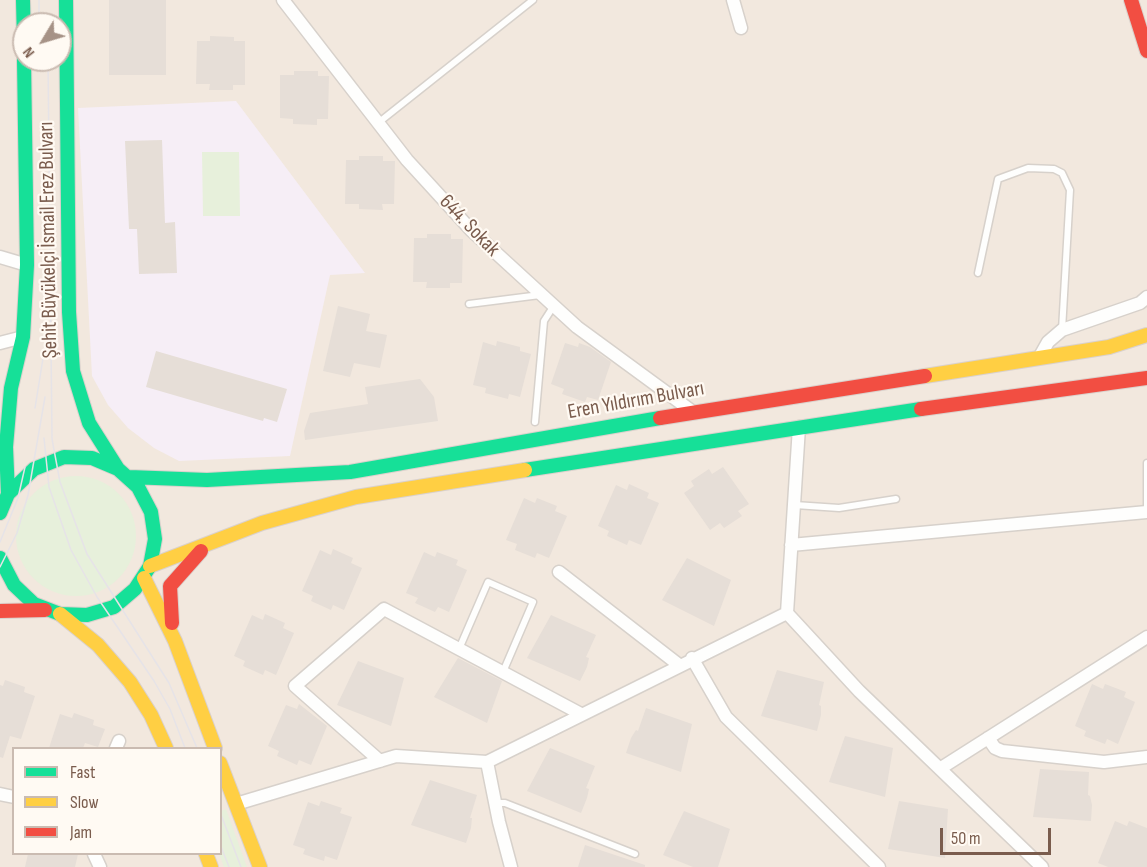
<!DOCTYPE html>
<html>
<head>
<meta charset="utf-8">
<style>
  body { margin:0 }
  #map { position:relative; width:1147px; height:867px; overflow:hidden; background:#f9f5f0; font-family:"Sofia Sans Condensed",sans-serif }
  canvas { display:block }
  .legend { position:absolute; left:12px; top:747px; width:210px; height:108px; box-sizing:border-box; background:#fffaf3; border:2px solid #cabbb1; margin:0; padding:8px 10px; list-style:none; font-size:18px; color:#7a5c4d }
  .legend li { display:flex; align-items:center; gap:12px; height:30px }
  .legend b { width:30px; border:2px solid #cabbb1 }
  .north { position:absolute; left:12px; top:12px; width:60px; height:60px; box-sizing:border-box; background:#fffaf3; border:2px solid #cabbb1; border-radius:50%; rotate:232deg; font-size:16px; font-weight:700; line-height:24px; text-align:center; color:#7a5c4d }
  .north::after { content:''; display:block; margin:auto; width:21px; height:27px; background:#a69286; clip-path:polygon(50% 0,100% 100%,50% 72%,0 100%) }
  .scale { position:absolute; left:940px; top:828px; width:111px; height:27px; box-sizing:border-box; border:3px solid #7a5c4d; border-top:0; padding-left:8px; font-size:18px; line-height:21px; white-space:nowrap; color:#7a5c4d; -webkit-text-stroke:4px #fffaf3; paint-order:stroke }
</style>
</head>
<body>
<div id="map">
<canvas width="1147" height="867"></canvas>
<ul class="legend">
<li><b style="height:8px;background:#16e098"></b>Fast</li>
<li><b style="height:8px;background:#ffcf43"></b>Slow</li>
<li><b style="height:8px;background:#f24e42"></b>Jam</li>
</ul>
<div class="north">N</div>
<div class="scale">50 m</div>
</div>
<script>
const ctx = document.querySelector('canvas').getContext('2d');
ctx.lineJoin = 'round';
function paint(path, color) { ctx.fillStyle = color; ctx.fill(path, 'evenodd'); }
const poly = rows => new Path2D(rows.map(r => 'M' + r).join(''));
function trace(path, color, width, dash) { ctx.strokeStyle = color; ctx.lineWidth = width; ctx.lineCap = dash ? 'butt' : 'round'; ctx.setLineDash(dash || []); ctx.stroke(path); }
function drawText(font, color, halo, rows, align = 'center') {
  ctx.font = font + ' "Sofia Sans Condensed",sans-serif'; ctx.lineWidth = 4.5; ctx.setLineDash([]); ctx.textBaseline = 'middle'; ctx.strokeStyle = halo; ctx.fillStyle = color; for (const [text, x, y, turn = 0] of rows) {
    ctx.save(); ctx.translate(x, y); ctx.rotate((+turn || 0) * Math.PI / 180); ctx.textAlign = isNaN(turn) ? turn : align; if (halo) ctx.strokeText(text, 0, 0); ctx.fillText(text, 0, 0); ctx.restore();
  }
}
paint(poly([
  [0,0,1147,0,1147,867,0,867],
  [24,24,60,24,60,60,24,60],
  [14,748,220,748,220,854,14,854]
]), '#f2e8de');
paint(poly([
  [236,101,365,273,330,275,290,456,179,461,154,448,128,428,108,405,92,376,78,108]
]), '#f6eef6');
paint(poly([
  [202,152,239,152,240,216,203,216],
  '16 536a60 60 0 1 1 120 0a60 60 0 1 1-120 0Z',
  [226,809,247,867,224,867,219,854,221,811]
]), '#e7f0db');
paint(poly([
  [109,0,166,0,166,75,109,75],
  [210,36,234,37,234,41,245,41,245,85,233,85,233,90,209,90,210,84,196,84,197,41,210,41],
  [294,71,318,71,318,76,329,76,328,119,317,119,317,125,293,124,293,119,280,118,280,75,294,75],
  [162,140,165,223,175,222,177,273,139,274,137,229,129,229,125,141],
  [359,156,383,156,383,161,395,161,394,204,382,204,383,210,359,209,359,204,345,204,346,160,359,160],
  [427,234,451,234,451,239,463,239,462,283,450,283,450,288,426,288,427,282,413,282,414,238,427,238],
  [338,306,370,314,366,331,387,335,380,368,354,363,350,377,323,371],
  [497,341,520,347,520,351,531,354,520,397,509,394,508,399,485,393,486,388,473,385,483,342,496,346],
  [565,343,578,347,579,343,590,347,611,362,598,400,587,397,585,402,562,394,564,389,551,384],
  [156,351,287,389,277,422,264,418,263,421,146,387],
  [420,379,434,397,438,421,305,440,304,431,310,413,368,404,365,387],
  [723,467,749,504,738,511,742,516,724,528,720,523,710,530,684,493,694,486,691,481,709,469,712,474],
  [629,484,649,493,647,498,659,503,641,545,629,540,627,545,607,536,609,531,598,526,616,485,627,490],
  [524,498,535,503,537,498,557,506,555,511,567,516,549,558,537,553,535,558,515,550,517,544,506,540],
  [333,549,353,558,351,563,362,568,344,610,333,605,331,610,311,601,313,596,302,591,320,550,331,555],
  [424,552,435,557,437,552,458,560,456,565,467,570,449,612,438,607,435,612,415,603,418,598,406,593],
  [687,558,731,580,714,626,662,600],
  [265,614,285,623,283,628,294,633,276,675,265,670,263,675,243,666,245,661,234,656,252,615,263,620],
  [551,615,596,635,586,657,589,658,587,667,580,681,527,658],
  [458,658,502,681,487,723,434,697],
  [358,661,404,678,391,726,337,705],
  [777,670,824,682,819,705,821,706,821,715,817,731,761,716],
  [5,680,25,687,24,692,35,696,21,739,10,736,3,758,0,757,0,685,3,686],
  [1092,684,1103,689,1105,684,1126,692,1124,697,1135,702,1118,744,1107,739,1105,744,1084,736,1086,731,1075,726],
  [299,704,327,726,311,765,299,760,297,765,277,756,279,751,268,746,286,705,297,709],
  [646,708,692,724,681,772,626,753,631,738,636,730,638,731],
  [74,713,94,720,93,725,105,729,98,747,85,743,83,748,49,748,60,714,72,718],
  [845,736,893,748,885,797,829,782],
  [550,748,595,766,586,788,589,789,587,798,581,813,527,791],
  [1040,769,1089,772,1088,795,1090,796,1092,805,1091,821,1033,817],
  [430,780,477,795,470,818,472,818,471,828,466,843,411,825],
  [321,801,342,808,340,813,352,817,337,860,325,856,324,861,303,854,305,849,293,845,308,802,319,806],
  [899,801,948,809,945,858,888,849],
  [684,811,730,829,718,867,693,867,663,855],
  [1115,821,1127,826,1129,821,1147,828,1147,867,1108,867,1098,863],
  [585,845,645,865,645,867,578,867],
  [28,854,78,854,75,867,25,867]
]), '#e6ded7');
const lane = poly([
  [378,123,533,0],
  [978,273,998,179,1028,168,1054,169,1062,173,1070,190,1062,330],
  [469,304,540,295],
  [535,422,544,321,553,307],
  [795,505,839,508,896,499],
  [1147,510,1147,463],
  [459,649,488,582,533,602,503,672],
  [495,803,505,803,635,854]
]);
const street = poly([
  [283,0,407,160,471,230,577,327,693,412],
  [733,0,741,28],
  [0,257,27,265],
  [0,343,23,337],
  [1039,358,1048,342,1062,330,1140,303,1147,297],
  [799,427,787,613,859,691,1042,867],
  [791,545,1147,512],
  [559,572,679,665],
  [692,658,726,717,879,867],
  [988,738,995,748,1002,751,1104,762,1147,757],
  [116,748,119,741],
  [380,761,295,686,384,609,581,714],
  [487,762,499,822,511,867],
  [941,768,1147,637],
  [0,794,14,797],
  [236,804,396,756,487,762,787,613],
  [94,854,100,867]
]);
const fast = poly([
  [23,0,24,43],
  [66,0,69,312,73,371,89,423,118,469],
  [525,470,921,409],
  [129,477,207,480,350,472,660,418],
  [8,494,6,447,11,388,23,337,27,265,24,60],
  [0,513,8,494,34,469,64,457,92,458,118,469,138,487,151,512,155,539,150,566,135,589,114,607,87,615,60,614,34,604,14,585,0,558]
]);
const slow = poly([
  [925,376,1109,347,1147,335],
  [150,566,262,523,356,497,525,470],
  [144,578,175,641,215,748],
  [60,614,98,645,130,682,151,715,166,748],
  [220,763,260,867],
  [206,854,211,867]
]);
const jam = poly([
  [1131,0,1147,51],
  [921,409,1147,378],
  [660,418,925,376],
  [0,611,45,610],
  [172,623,170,586,201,551]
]);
trace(lane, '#d7d1cb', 9);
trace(street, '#d7d1cb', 15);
trace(fast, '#dad1cc', 16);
trace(slow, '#dad1cc', 16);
trace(jam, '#dad1cc', 16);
trace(lane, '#fefefd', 6);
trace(street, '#fefefd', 12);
trace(fast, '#16e098', 14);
trace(slow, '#ffcf43', 14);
trace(jam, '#f24e42', 14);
trace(poly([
  [39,0,39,24],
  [48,60,52,439,60,482,87,554,169,683,197,748],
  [35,408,45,346],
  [44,438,49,487,71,550,97,597,154,681,170,709,185,748],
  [0,542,18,498,25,467],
  [0,567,17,533,28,495,45,397],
  [220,812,241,867],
  [220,844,229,867]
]), '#e6e3e7', 1.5);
drawText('21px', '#7a5c4d', '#fffaf3', [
  ["644. Sokak",469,226,46],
  ["Şehit Büyükelçi İsmail Erez Bulvarı",49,240,-91],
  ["Eren Yıldırım Bulvarı",636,401,-10]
]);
</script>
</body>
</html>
